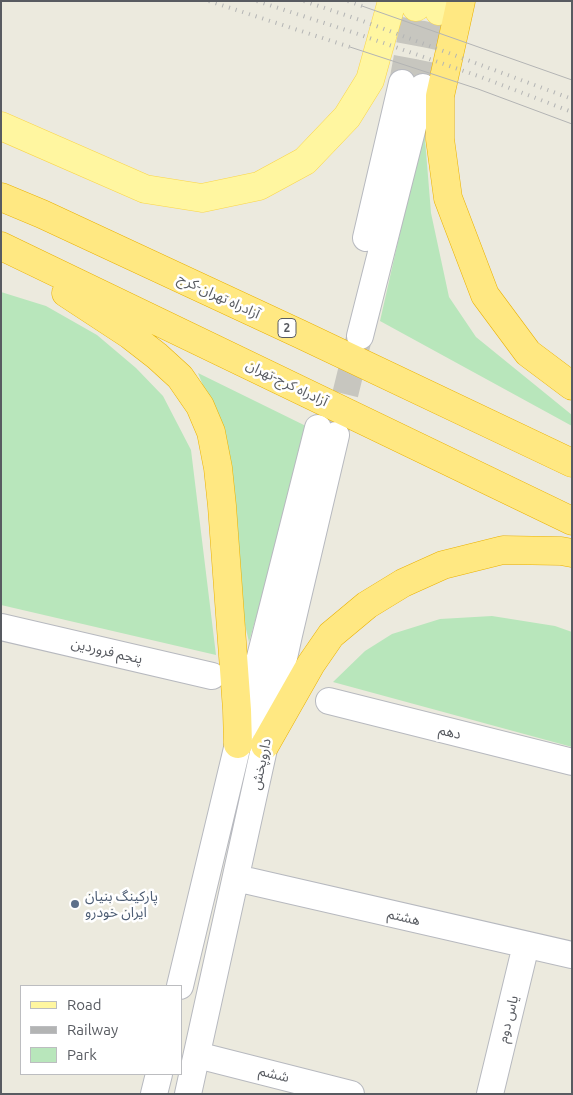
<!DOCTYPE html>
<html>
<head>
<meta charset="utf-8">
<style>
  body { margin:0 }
  #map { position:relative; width:573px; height:1095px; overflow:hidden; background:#eceade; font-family:Ubuntu,sans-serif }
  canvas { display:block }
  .frame { position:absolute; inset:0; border:2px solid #585b61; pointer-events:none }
  .legend { position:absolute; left:20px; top:985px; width:162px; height:90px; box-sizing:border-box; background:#fff; border:1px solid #bcbdc0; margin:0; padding:6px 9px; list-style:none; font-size:15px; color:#585b61 }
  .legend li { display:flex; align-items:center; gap:10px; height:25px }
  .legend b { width:25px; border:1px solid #bcbdc0 }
</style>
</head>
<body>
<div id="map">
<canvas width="573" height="1095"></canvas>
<div class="frame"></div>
<ul class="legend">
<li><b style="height:6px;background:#fff6a0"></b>Road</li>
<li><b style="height:6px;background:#b3b4b4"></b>Railway</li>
<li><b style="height:14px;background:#b8e6bb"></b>Park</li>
</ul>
</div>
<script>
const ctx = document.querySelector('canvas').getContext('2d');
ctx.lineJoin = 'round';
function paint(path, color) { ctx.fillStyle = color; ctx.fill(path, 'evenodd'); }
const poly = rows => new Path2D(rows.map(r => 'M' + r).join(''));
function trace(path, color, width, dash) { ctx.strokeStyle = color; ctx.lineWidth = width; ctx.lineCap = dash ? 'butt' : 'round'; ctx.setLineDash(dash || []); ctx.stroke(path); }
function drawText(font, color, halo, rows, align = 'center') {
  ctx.font = font + ' Ubuntu,"Noto Sans Arabic",sans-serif'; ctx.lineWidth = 5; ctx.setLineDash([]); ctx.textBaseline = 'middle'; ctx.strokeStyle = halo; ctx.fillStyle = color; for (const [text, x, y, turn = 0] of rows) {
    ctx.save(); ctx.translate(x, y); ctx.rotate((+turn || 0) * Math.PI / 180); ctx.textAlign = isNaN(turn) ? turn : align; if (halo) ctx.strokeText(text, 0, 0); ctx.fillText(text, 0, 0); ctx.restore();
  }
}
paint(poly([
  [424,127,431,213,449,297,476,337,572,415,572,426,380,321],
  [1,292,46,306,97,335,136,368,163,396,191,450,216,655,1,605],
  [198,373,310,428,249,642,237,590,220,428],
  [492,616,555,626,572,632,572,747,333,682,365,651,392,634,440,619]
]), '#b8e6bb');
trace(poly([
  [402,83,416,7],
  [423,87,439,11],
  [336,432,359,338]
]), '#c7c6bf', 26, [26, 13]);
const minor = poly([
  [366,238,402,83],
  [360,336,423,87],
  [1,627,212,676],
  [329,701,572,762],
  [236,878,572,955],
  [180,986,238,744,318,428],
  [197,1055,351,1094],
  [154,1094,159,1074],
  [188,1094,289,635,336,435],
  [490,1094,526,945]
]);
const major = poly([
  [416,7,417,1],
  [439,11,441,1],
  [1,126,145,189,202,198,259,186,305,161,347,117,370,80,392,1]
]);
const highway = poly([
  [461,1,440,96,440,139,448,198,485,295,528,353,572,386],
  [1,197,42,214,300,334,572,463],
  [1,246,572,521],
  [66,293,130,335,157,356,180,377,200,406,211,432,218,468,222,506,237,710,238,744],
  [265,745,311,664,331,635,367,605,403,583,443,565,503,550,561,551,572,553]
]);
trace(minor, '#b7b9bf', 28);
trace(major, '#fad549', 29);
trace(highway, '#eab100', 29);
trace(minor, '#fff', 26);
trace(major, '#fff6a0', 28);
trace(highway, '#ffe882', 28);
trace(poly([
  [362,6,572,80],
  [350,47,478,89,572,124]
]), '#b3b4b4', 1);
trace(poly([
  [209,1,350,47],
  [257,1,355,33,481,77,572,112],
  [304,1,360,20,572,99],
  [348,1,362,6]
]), '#b3b4b4', 4, [1, 6]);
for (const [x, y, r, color] of [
  [75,904,5,"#5c6f8a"]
]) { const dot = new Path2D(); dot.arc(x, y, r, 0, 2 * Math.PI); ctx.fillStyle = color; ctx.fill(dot); trace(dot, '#fff', 2); }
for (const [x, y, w] of [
  [287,328,18]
]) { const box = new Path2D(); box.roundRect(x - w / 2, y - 9.5, w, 19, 4); ctx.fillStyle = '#fff'; ctx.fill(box); trace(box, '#585b61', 1); }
drawText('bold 12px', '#585b61', null, [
  ["2",287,328]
]);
drawText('14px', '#585b61', '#fff', [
  ["آزادراه تهران-کرج",219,296,25],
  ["آزادراه کرج-تهران",287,383,26],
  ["پنجم فروردین",107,651,13],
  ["دهم",450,732,14],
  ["داروپخش",261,764,-78],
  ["هشتم",404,917,13],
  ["یاس دوم",508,1019,-76],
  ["ششم",274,1074,14]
]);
drawText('14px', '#4e5e75', '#fff', [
  ["پارکینگ بنیان",85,896],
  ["ایران خودرو",85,912]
], 'left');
</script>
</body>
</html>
